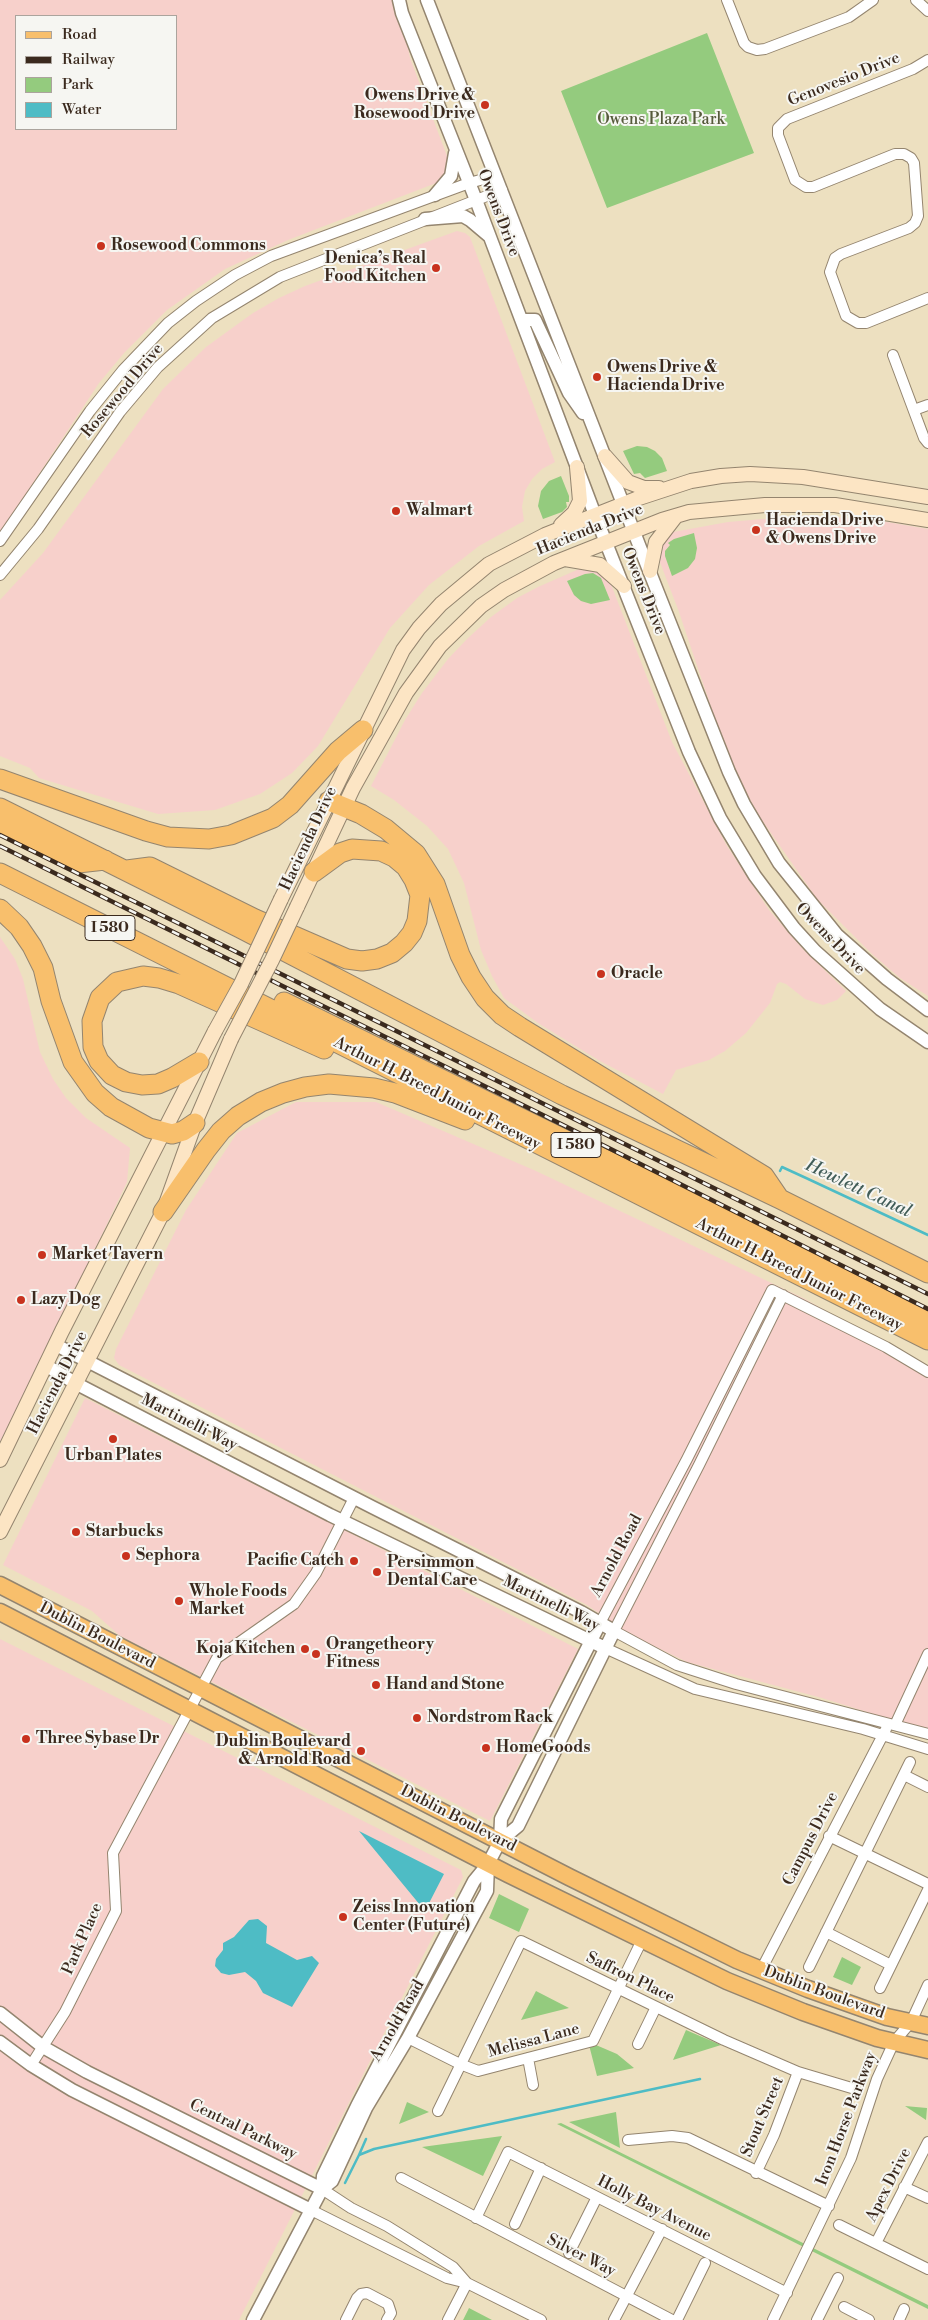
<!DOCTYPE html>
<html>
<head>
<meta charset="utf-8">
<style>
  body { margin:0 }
  #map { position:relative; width:928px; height:2320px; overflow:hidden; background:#ede0c0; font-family:"Libre Bodoni",serif }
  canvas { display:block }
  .legend { position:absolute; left:15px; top:15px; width:162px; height:115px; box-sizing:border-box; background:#f6f6f2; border:1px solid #aba49d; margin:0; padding:6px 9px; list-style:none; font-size:15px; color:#3b2a1e }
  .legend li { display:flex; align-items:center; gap:10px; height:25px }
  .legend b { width:25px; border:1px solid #aba49d }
</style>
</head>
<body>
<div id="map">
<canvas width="928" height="2320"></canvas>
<ul class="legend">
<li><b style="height:6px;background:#f8bf6c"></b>Road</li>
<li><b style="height:6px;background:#3b2a1e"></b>Railway</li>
<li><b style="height:14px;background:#94cb7e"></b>Park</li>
<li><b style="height:14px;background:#4ebcc5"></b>Water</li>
</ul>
</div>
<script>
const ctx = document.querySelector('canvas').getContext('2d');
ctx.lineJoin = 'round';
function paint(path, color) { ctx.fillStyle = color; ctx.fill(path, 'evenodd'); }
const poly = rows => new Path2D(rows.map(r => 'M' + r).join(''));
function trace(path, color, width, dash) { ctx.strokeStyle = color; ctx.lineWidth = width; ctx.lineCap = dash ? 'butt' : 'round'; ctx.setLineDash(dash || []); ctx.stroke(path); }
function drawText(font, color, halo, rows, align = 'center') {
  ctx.font = font + ' "Libre Bodoni",serif'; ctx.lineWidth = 4; ctx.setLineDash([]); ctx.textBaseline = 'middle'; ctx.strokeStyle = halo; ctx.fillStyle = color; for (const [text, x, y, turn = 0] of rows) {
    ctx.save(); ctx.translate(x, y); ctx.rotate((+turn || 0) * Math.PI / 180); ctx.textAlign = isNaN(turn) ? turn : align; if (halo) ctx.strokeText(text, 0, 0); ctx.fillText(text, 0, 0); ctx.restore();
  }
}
paint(poly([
  [0,0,393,0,406,38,410,58,450,164,444,180,288,240,225,269,167,310,124,353,99,383,0,533],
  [16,16,176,16,176,129,16,129],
  [457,231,465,233,470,237,555,462,542,469,532,479,525,491,522,507,524,521,479,546,429,585,390,628,318,746,292,773,260,794,215,810,158,814,39,778,30,768,0,756,0,600,43,553,163,389,206,347,253,313,279,298,305,286],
  [810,515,881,521,928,529,928,996,900,978,872,954,817,899,759,816,734,770,718,728,679,612,658,557,662,538,668,533,728,522],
  [586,566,607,574,672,742,727,846,769,910,802,948,846,991,837,1000,823,1005,805,999,786,984,780,982,777,984,770,1003,746,1033,725,1051,709,1060,676,1070,663,1094,600,1061,538,1023,504,998,492,976,481,950,464,883,448,849,427,826,394,800,371,786,405,720,422,693,448,659,467,639,491,617,517,598,538,587],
  [0,937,15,959,23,979,40,1052,53,1079,66,1098,86,1118,130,1148,127,1182,45,1354,0,1442],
  [296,1102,376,1102,536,1171,803,1298,928,1368,928,1731,822,1698,687,1662,629,1634,587,1605,119,1365,114,1358,116,1349,186,1210,237,1133],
  [85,1398,578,1649,490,1821,120,1636,92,1611,3,1565],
  [0,1639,461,1870,463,1877,239,2320,0,2320]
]), '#f7d0cb');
paint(poly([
  [707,33,754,153,607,208,561,91],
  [637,446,647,447,655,451,662,458,667,471,645,478,640,473,634,474,623,451],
  [561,476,569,496,569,502,566,502,567,507,562,512,543,519,538,506,541,491,549,481],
  [694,533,697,548,695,559,688,568,672,576,665,556,665,551,670,545,668,543,674,539],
  [593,573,601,578,610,600,591,604,581,601,574,595,567,581,585,574],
  [499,1894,529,1909,519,1932,489,1918],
  [842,1957,861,1967,852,1985,833,1977],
  [536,1991,569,2008,521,2020],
  [686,2030,721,2045,673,2060],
  [589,2045,596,2045,617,2054,634,2068,597,2076],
  [407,2102,429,2112,399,2124],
  [905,2106,927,2108,926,2120],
  [616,2112,620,2148,569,2122],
  [561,2123,928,2305,928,2309,557,2124],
  [502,2136,483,2176,422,2147],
  [469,2308,492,2320,463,2320]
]), '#94cb7e');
paint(poly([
  [359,1831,444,1874,425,1911],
  [258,1919,267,1926,266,1943,297,1960,312,1956,319,1963,292,2007,263,1993,256,1981,245,1972,229,1975,221,1973,215,1966,216,1959,223,1950,223,1943,234,1937,249,1920]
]), '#4ebcc5');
trace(poly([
  [780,1171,782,1167,806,1178,928,1235],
  [359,2155,366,2139],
  [345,2183,359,2155,374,2149,700,2079]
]), '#4ebcc5', 2.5);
const minor = poly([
  [727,0,744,43,748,47,757,50,765,49,849,17,873,0],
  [916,0,928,11],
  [928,60,913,69,787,119,778,128,778,135,795,180,806,187,813,187,895,154,904,154,911,158,914,163,918,216,915,223,909,228,841,254,835,258,830,272,846,316,858,323,866,323,928,298],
  [893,355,924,438,928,443],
  [914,410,928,405],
  [0,541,90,411,123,370,168,323,196,301,235,275,271,256,469,183,495,176],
  [0,575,38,529,120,412,158,367,212,318,280,277,502,190],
  [783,1295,699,1465,614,1631,677,1665,736,1684,928,1734],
  [600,1623,687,1459,772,1290,886,1347,928,1372],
  [605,1648,695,1689,863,1729,928,1749],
  [895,1725,928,1654],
  [904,1775,928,1787],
  [829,1836,928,1884],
  [826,1932,891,1965],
  [809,1967,910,1762],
  [761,1970,886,1729],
  [880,1988,928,1890],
  [408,2038,460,2064,478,2071,593,2041,642,1940],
  [638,2044,656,2007],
  [528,2058,533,2085],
  [31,2065,65,2012,116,1911,113,1853,217,1658,294,1604,316,1573,354,1498],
  [438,2111,521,1941,724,2040,798,2072,855,2089],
  [628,2140,672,2136,688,2138,829,2206],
  [756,2173,774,2135,798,2072],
  [401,2178,672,2320],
  [904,2187,928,2198],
  [322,2189,351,2208,387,2226,453,2267,467,2283],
  [311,2210,447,2278,467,2283,541,2320],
  [476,2218,508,2152,787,2293],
  [515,2224,541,2168],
  [839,2225,928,2269],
  [876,2243,928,2142],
  [569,2253,597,2197],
  [844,2307,869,2320],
  [346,2320,357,2298,361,2294,367,2293,388,2304,391,2313,387,2320],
  [448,2320,467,2283],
  [614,2320,662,2229],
  [677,2320,705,2263],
  [773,2320,851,2158,877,2079,894,2042,911,2022,928,1985],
  [817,2320,838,2278],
  [899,2320,904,2309]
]);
const tertiary = poly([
  [399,0,402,13,476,200,595,515,689,752,720,818,755,876,794,928,815,951,880,1009,928,1042],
  [427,0,641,550,729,772,744,804,779,863,837,935,887,979,928,1010],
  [435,195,451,176,455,153],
  [425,219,463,216,470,220,489,236],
  [522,320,535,320,569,393,583,413],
  [56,1345,372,1507,581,1612,614,1631,518,1826,500,1841,488,1864,474,1881,357,2106,323,2176,322,2189],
  [47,1366,77,1384,330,1515,605,1648],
  [500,1841,501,1819,600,1623],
  [0,2013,43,2047,87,2072,322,2189],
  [0,2042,31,2065,72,2090,311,2210],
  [253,2320,322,2189,332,2181,366,2108,408,2038,487,1891,488,1864]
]);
const secondary = poly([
  [605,456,628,482,644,488,659,488],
  [561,525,574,513,580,501,577,467],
  [565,559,600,565,624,586],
  [650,571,656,542,676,516],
  [281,899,403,650,419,628,441,604,489,564,545,535,636,499,691,481,721,476,750,474,803,477,928,497],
  [297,907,353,788,406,693,440,646,481,606,504,590,554,563,662,520,689,512,765,505,835,505,928,520],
  [0,1460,62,1331,215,1031],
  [0,1532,163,1212,195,1123,231,1039]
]);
const primary = poly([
  [0,1585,569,1877,737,1960,808,1989,887,2017,928,2026],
  [0,1612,508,1874,727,1981,803,2012,877,2038,928,2050]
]);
const motorway = poly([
  [0,779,146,831,168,837,209,839,231,835,273,818,290,805,338,751,363,730],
  [329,801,361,814,386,829,416,854,435,884,460,955,471,977,485,998,502,1015,520,1027,764,1176,779,1198],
  [0,808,240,928,562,1095,780,1199,928,1273],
  [0,825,78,863,105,860],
  [127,870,150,867,255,919,347,959,362,961,377,959,392,953,404,943,412,933,417,921,420,895,414,880,406,867,394,857,381,851,352,849,340,853,314,872],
  [0,873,928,1340],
  [0,909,19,927,32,946,43,968,51,1001,73,1062,95,1093,111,1107,149,1128,172,1134,183,1131,195,1123],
  [284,1002,676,1194,928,1322],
  [199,1062,172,1078,158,1084,142,1085,126,1082,112,1075,99,1061,93,1047,92,1021,100,998,117,982,143,976,159,978,179,984,324,1049],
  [163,1212,206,1150,221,1131,238,1116,261,1102,283,1093,305,1087,329,1084,374,1088,395,1093,465,1120]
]);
trace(minor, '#94856f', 12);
trace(tertiary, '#94856f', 15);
trace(secondary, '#94856f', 16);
trace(primary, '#94856f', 19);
trace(motorway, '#94856f', 21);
trace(minor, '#fff', 10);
trace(tertiary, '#fff', 12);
trace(secondary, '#fce5c4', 14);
trace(primary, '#f8bf6c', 16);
trace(motorway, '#f8bf6c', 19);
const rail = poly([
  [0,835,928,1294],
  [0,846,565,1126,928,1309]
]);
trace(rail, '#3b2a1e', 4.5);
trace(rail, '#f6f6f2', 2.5, [8]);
const secondaryBridge = poly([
  [215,1031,241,984,281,899],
  [231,1039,272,960,297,907]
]);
trace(secondaryBridge, '#94856f', 16, []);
trace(secondaryBridge, '#fce5c4', 14);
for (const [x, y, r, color] of [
  [485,105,5,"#c8321e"],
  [101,246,5,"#c8321e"],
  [436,268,5,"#c8321e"],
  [597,377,5,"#c8321e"],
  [396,511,5,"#c8321e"],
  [756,530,5,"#c8321e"],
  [601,974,5,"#c8321e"],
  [42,1255,5,"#c8321e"],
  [21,1300,5,"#c8321e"],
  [113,1439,5,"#c8321e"],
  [76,1532,5,"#c8321e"],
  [126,1556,5,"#c8321e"],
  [354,1561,5,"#c8321e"],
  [377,1572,5,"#c8321e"],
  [179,1601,5,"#c8321e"],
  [305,1649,5,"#c8321e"],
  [316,1654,5,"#c8321e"],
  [376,1685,5,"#c8321e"],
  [417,1718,5,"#c8321e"],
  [26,1739,5,"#c8321e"],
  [486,1748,5,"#c8321e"],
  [361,1751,5,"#c8321e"],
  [343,1917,5,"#c8321e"]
]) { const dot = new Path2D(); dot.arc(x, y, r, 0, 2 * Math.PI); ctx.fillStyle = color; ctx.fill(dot); trace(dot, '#f6f6f2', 2); }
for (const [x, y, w] of [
  [110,928,50],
  [576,1145,50]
]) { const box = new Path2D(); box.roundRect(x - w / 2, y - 12.5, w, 25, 4); ctx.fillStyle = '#f6f6f2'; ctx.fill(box); trace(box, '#3b2a1e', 1); }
drawText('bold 15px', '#3b2a1e', null, [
  ["I 580",110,928],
  ["I 580",576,1145]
]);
drawText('16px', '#3b2a1e', '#f6f6f2', [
  ["Genovesio Drive",844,80,-22],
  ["Owens Drive",498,213,69],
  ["Rosewood Drive",123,391,-50],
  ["Hacienda Drive",590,530,-22],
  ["Owens Drive",643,591,68],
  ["Hacienda Drive",309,839,-65],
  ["Owens Drive",830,939,46],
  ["Arthur H. Breed Junior Freeway",437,1094,27],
  ["Arthur H. Breed Junior Freeway",799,1275,27],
  ["Hacienda Drive",58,1383,-63],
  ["Martinelli Way",189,1423,27],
  ["Arnold Road",617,1556,-62],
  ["Martinelli Way",551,1604,26],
  ["Dublin Boulevard",97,1636,27],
  ["Dublin Boulevard",458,1819,27],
  ["Campus Drive",811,1839,-63],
  ["Park Place",83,1939,-66],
  ["Saffron Place",630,1978,26],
  ["Dublin Boulevard",824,1993,20],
  ["Arnold Road",398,2021,-60],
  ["Melissa Lane",534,2041,-15],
  ["Stout Street",763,2117,-67],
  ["Iron Horse Parkway",847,2119,-69],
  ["Central Parkway",243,2130,26],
  ["Apex Drive",889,2185,-63],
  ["Holly Bay Avenue",654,2209,27],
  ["Silver Way",581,2256,27]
]);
drawText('bold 16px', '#3b2a1e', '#f6f6f2', [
  ["Owens Drive &",475,96,"right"],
  ["Rosewood Drive",475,114,"right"],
  ["Rosewood Commons",111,246],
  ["Denica’s Real",426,259,"right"],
  ["Food Kitchen",426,277,"right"],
  ["Owens Drive &",607,368],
  ["Hacienda Drive",607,386],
  ["Walmart",406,511],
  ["Hacienda Drive",766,521],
  ["& Owens Drive",766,539],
  ["Oracle",611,974],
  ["Market Tavern",52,1255],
  ["Lazy Dog",31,1300],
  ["Urban Plates",113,1456,"center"],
  ["Starbucks",86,1532],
  ["Sephora",136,1556],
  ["Pacific Catch",344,1561,"right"],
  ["Persimmon",387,1563],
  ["Dental Care",387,1581],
  ["Whole Foods",189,1592],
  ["Market",189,1610],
  ["Orangetheory",326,1645],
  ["Fitness",326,1663],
  ["Koja Kitchen",295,1649,"right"],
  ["Hand and Stone",386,1685],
  ["Nordstrom Rack",427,1718],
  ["Three Sybase Dr",36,1739],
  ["Dublin Boulevard",351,1742,"right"],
  ["& Arnold Road",351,1760,"right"],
  ["HomeGoods",496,1748],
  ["Zeiss Innovation",353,1908],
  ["Center (Future)",353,1926]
], 'left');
drawText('16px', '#565a3b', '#f6f6f2', [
  ["Owens Plaza Park",661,120]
]);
drawText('italic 18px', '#425d58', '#f6f6f2', [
  ["Hewlett Canal",858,1189,25]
]);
</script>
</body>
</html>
